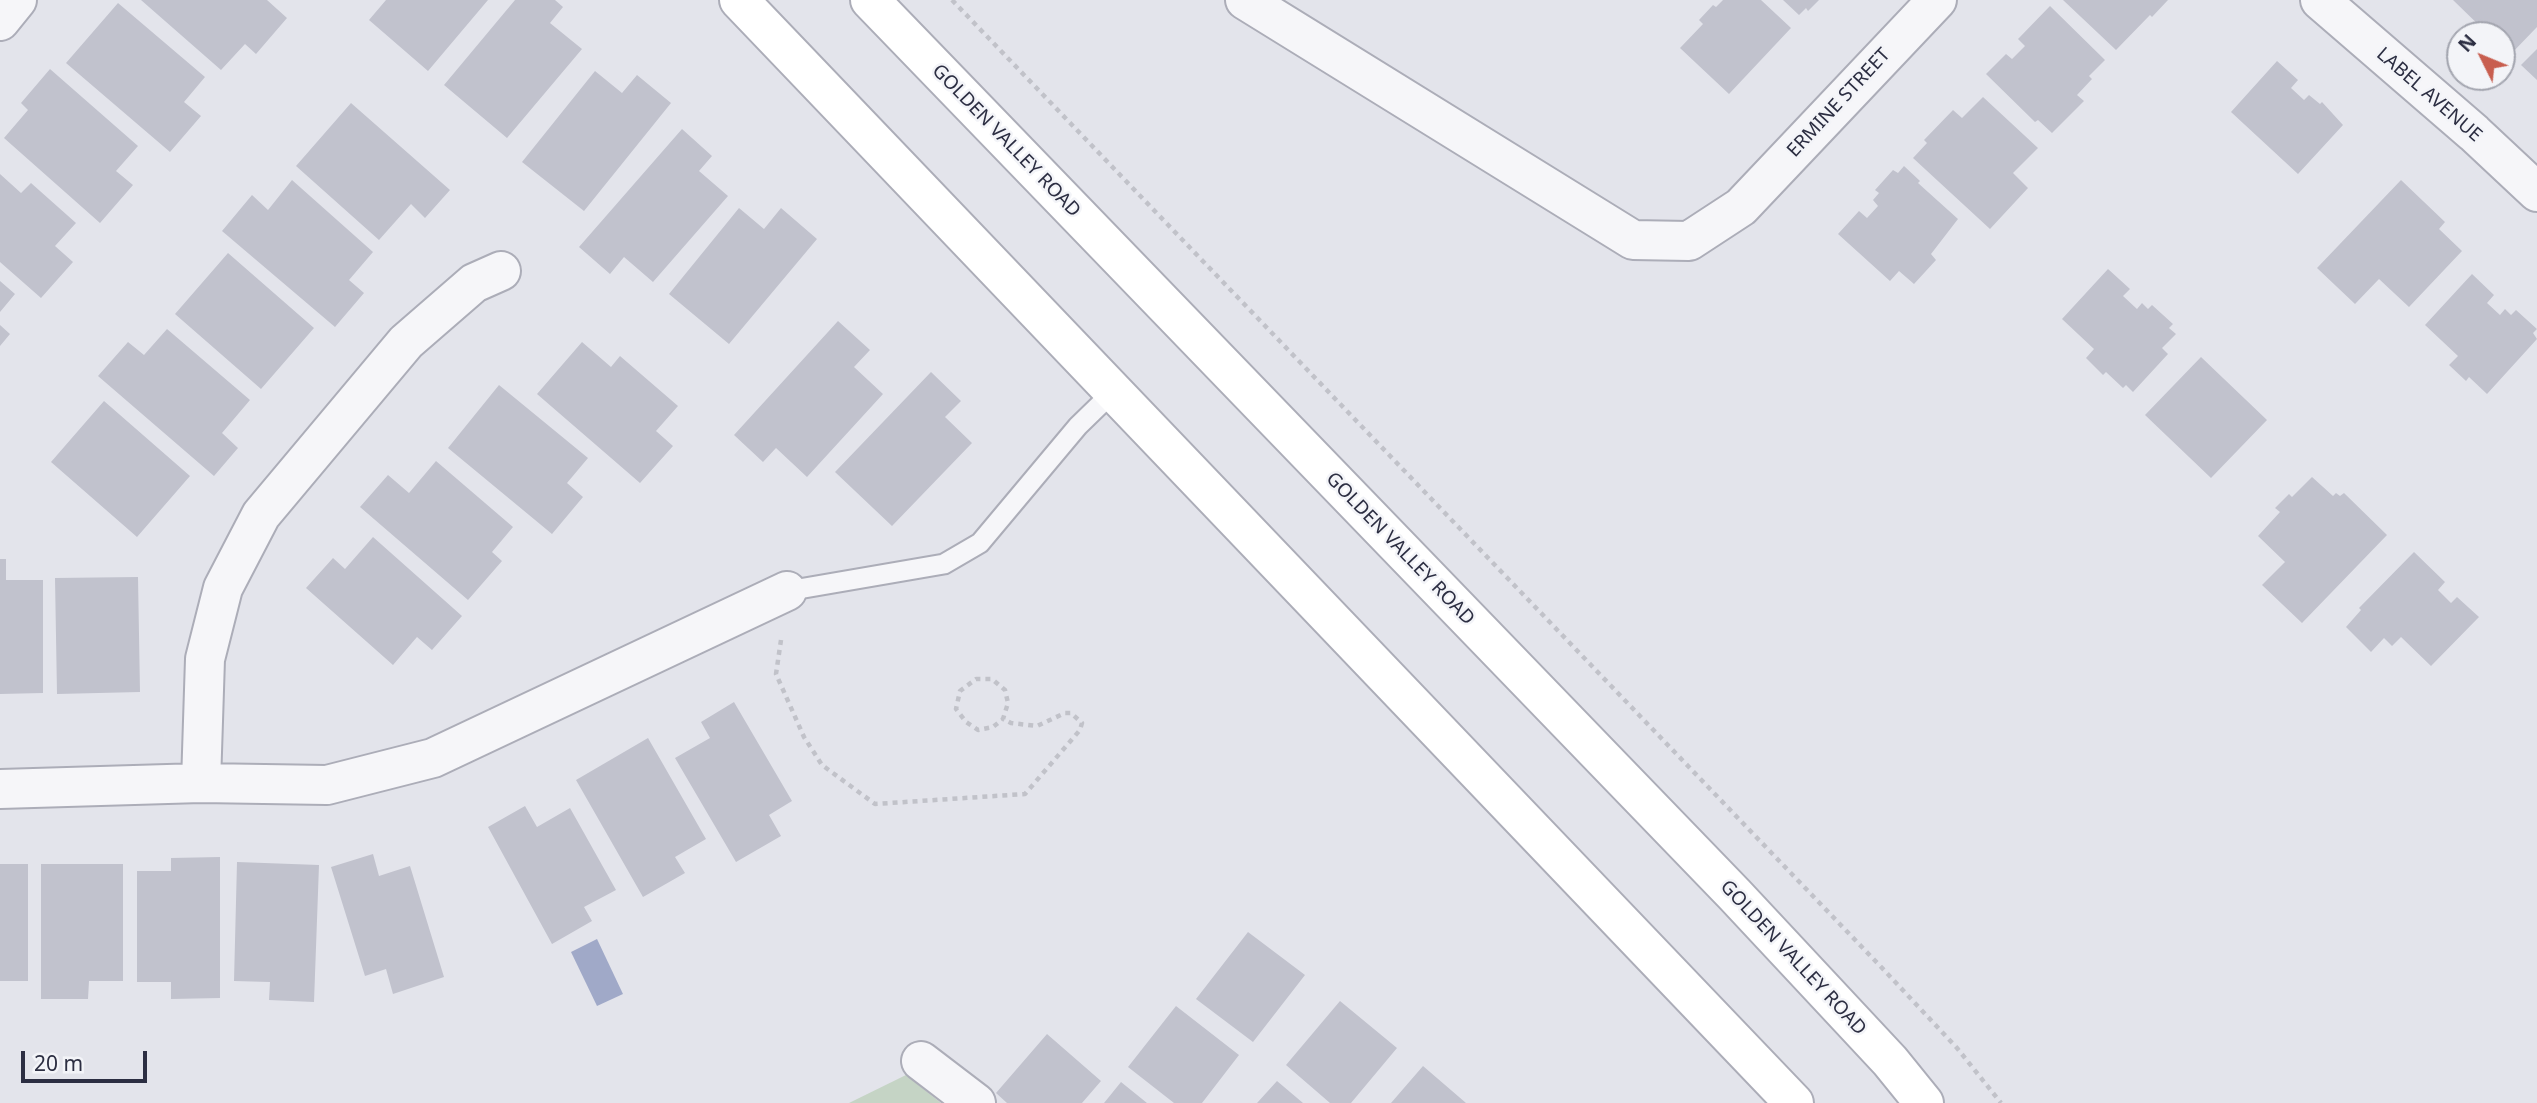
<!DOCTYPE html>
<html>
<head>
<meta charset="utf-8">
<style>
  body { margin:0 }
  #map { position:relative; width:2537px; height:1103px; overflow:hidden; background:#e3e4eb; font-family:"Noto Sans",sans-serif }
  canvas { display:block }
  .north { position:absolute; left:2446px; top:21px; width:70px; height:70px; box-sizing:border-box; background:#f3f4f8; border:2px solid #a3a5af; border-radius:50%; rotate:313deg; font-size:19px; font-weight:700; line-height:28px; text-align:center; color:#2c2e42 }
  .north::after { content:''; display:block; margin:auto; width:24px; height:32px; background:#c85e4f; clip-path:polygon(50% 0,100% 100%,50% 72%,0 100%) }
  .scale { position:absolute; left:21px; top:1051px; width:126px; height:32px; box-sizing:border-box; border:4px solid #2c2e42; border-top:0; padding-left:9px; font-size:21px; line-height:24px; white-space:nowrap; color:#2c2e42; -webkit-text-stroke:5px #f3f4f8; paint-order:stroke }
</style>
</head>
<body>
<div id="map">
<canvas width="2537" height="1103"></canvas>
<div class="north">N</div>
<div class="scale">20 m</div>
</div>
<script>
const ctx = document.querySelector('canvas').getContext('2d');
ctx.lineJoin = 'round';
function paint(path, color) { ctx.fillStyle = color; ctx.fill(path, 'evenodd'); }
const poly = rows => new Path2D(rows.map(r => 'M' + r).join(''));
function trace(path, color, width, dash) { ctx.strokeStyle = color; ctx.lineWidth = width; ctx.lineCap = dash ? 'butt' : 'round'; ctx.setLineDash(dash || []); ctx.stroke(path); }
function drawText(font, color, halo, rows, align = 'center') {
  ctx.font = font + ' "Noto Sans",sans-serif'; ctx.lineWidth = 5; ctx.setLineDash([]); ctx.textBaseline = 'middle'; ctx.strokeStyle = halo; ctx.fillStyle = color; for (const [text, x, y, turn = 0] of rows) {
    ctx.save(); ctx.translate(x, y); ctx.rotate((+turn || 0) * Math.PI / 180); ctx.textAlign = isNaN(turn) ? turn : align; if (halo) ctx.strokeText(text, 0, 0); ctx.fillText(text, 0, 0); ctx.restore();
  }
}
paint(poly([
  [906,1075,941,1103,849,1103]
]), '#c5d4c5');
paint(poly([
  [597,939,623,994,597,1006,571,952]
]), '#a0a9c8');
paint(poly([
  [141,0,267,0,287,18,256,54,245,44,221,70],
  [386,0,488,0,428,71,369,20],
  [515,0,555,0,563,7,550,23,582,49,507,138,444,85],
  [1723,0,1761,0,1791,28,1729,94,1680,48,1703,24,1699,20,1713,5,1716,7],
  [1783,0,1819,0,1808,11,1806,8,1799,15],
  [2063,0,2168,0,2152,17,2150,15,2116,50],
  [2453,0,2537,0,2537,27,2510,55,2502,47,2502,35,2489,35],
  [118,3,205,77,184,102,201,116,170,152,66,63],
  [2050,6,2105,60,2089,76,2092,79,2077,95,2084,101,2052,133,2038,120,2035,122,1986,74,2006,54,2012,59,2025,46,2018,39],
  [2537,49,2537,80,2521,65],
  [2277,61,2298,80,2291,88,2304,100,2309,95,2320,104,2322,102,2343,125,2298,174,2231,112],
  [50,69,138,146,116,171,133,185,100,223,4,138,28,110,21,103],
  [595,71,622,93,637,75,671,103,584,211,522,162],
  [1983,97,2038,148,2013,173,2028,188,1990,229,1913,158,1927,143,1924,140,1953,110,1962,118],
  [351,103,450,190,425,218,411,204,379,240,296,166],
  [682,129,712,156,699,171,728,196,653,282,624,257,610,274,579,247],
  [1904,166,1920,181,1918,183,1958,219,1931,254,1936,260,1914,284,1899,271,1890,281,1838,234,1859,211,1867,218,1878,206,1873,200,1879,193,1875,190,1893,170,1898,173],
  [0,174,21,193,31,183,76,223,55,246,73,262,41,298,0,262],
  [292,180,373,252,349,280,364,293,335,327,222,231,252,195,268,210],
  [2401,180,2445,222,2439,229,2462,251,2409,307,2379,279,2355,304,2317,268],
  [739,208,764,229,781,208,817,239,729,344,669,294],
  [228,253,314,328,261,389,175,314],
  [2108,269,2130,289,2123,296,2137,309,2142,303,2148,309,2152,305,2173,324,2169,328,2176,334,2162,348,2168,354,2133,392,2126,385,2123,388,2106,372,2103,375,2086,358,2094,349,2062,319],
  [2472,274,2494,295,2487,303,2500,315,2505,309,2511,315,2516,310,2537,329,2533,333,2537,339,2487,394,2469,377,2466,381,2449,365,2458,356,2425,325],
  [0,281,15,294,0,312],
  [838,321,870,350,854,367,883,394,807,477,776,448,763,462,734,435],
  [0,325,10,334,0,346],
  [167,329,250,400,222,433,238,448,214,476,98,376,128,342,144,355],
  [582,342,611,367,620,356,678,406,656,431,673,446,640,483,537,394],
  [2201,357,2267,420,2211,478,2145,415],
  [931,372,961,401,945,417,972,443,892,526,835,472],
  [499,385,588,458,567,483,583,497,552,534,448,448],
  [104,401,190,476,137,537,51,462],
  [436,461,513,527,492,552,502,561,468,600,360,507,388,475,409,493],
  [2312,477,2333,496,2336,493,2340,496,2344,493,2387,535,2302,623,2262,585,2285,562,2258,536,2280,512,2275,508,2289,494,2292,497],
  [373,537,462,616,432,650,417,637,393,665,306,588,333,558,345,569],
  [2414,552,2445,582,2438,590,2451,603,2457,597,2479,617,2431,666,2401,637,2392,646,2384,638,2371,652,2346,627,2361,610,2359,608],
  [0,559,6,559,6,580,43,580,43,693,0,694],
  [138,577,140,692,57,694,55,578],
  [734,702,792,801,769,815,781,836,736,862,675,758,710,738,701,722],
  [648,738,706,839,675,857,685,873,643,897,576,780],
  [525,806,537,827,570,808,616,890,584,907,592,921,552,944,488,827],
  [373,854,379,876,410,866,444,977,393,994,386,969,365,976,331,867],
  [220,857,220,998,171,999,171,982,137,982,137,871,171,871,171,858],
  [237,862,319,865,314,1002,269,1000,270,982,234,981],
  [0,864,28,864,28,981,0,981],
  [41,864,123,864,123,981,89,981,88,999,41,999],
  [1248,932,1305,975,1253,1042,1196,999],
  [1340,1001,1397,1048,1351,1103,1330,1103,1286,1065],
  [1176,1006,1239,1055,1202,1103,1174,1103,1128,1067],
  [1047,1034,1101,1081,1082,1103,1007,1103,996,1093],
  [1423,1066,1466,1103,1391,1103],
  [1277,1081,1303,1103,1257,1103],
  [1121,1082,1147,1103,1104,1103]
]), '#c1c2cd');
const lane = poly([
  [787,591,944,564,980,543,1078,426,1113,392]
]);
const street = poly([
  [1245,0,1633,240,1689,241,1741,207,1937,0],
  [2320,0,2474,133,2537,192],
  [0,21,17,0],
  [201,783,205,659,223,588,261,515,406,342,474,283,501,271],
  [0,789,201,783,327,785,433,758,787,591],
  [921,1061,976,1103]
]);
const secondary = poly([
  [739,0,1794,1103],
  [870,0,1735,895,1890,1061,1924,1103]
]);
trace(lane, '#acadb8', 23);
trace(street, '#acadb8', 42);
trace(secondary, '#acadb8', 42);
trace(poly([
  [952,0,1884,970,1957,1048,2001,1103],
  [781,640,776,674,804,737,822,765,875,804,1025,794,1080,730,1082,723,1071,713,1065,713,1037,726,1011,723,1003,719,1008,703,1005,690,992,679,976,679,960,691,956,709,966,722,978,730,993,727,1003,719]
]), '#c1c2c9', 4.5, [5, 5]);
trace(lane, '#f6f6f9', 19);
trace(street, '#f6f6f9', 38);
trace(secondary, '#fff', 38);
drawText('19px', '#2c2e42', '#f3f4f8', [
  ["LABEL AVENUE",2429,95,41],
  ["ERMINE STREET",1839,103,-47],
  ["GOLDEN VALLEY ROAD",1006,141,46],
  ["GOLDEN VALLEY ROAD",1400,549,46],
  ["GOLDEN VALLEY ROAD",1793,958,47]
]);
</script>
</body>
</html>
